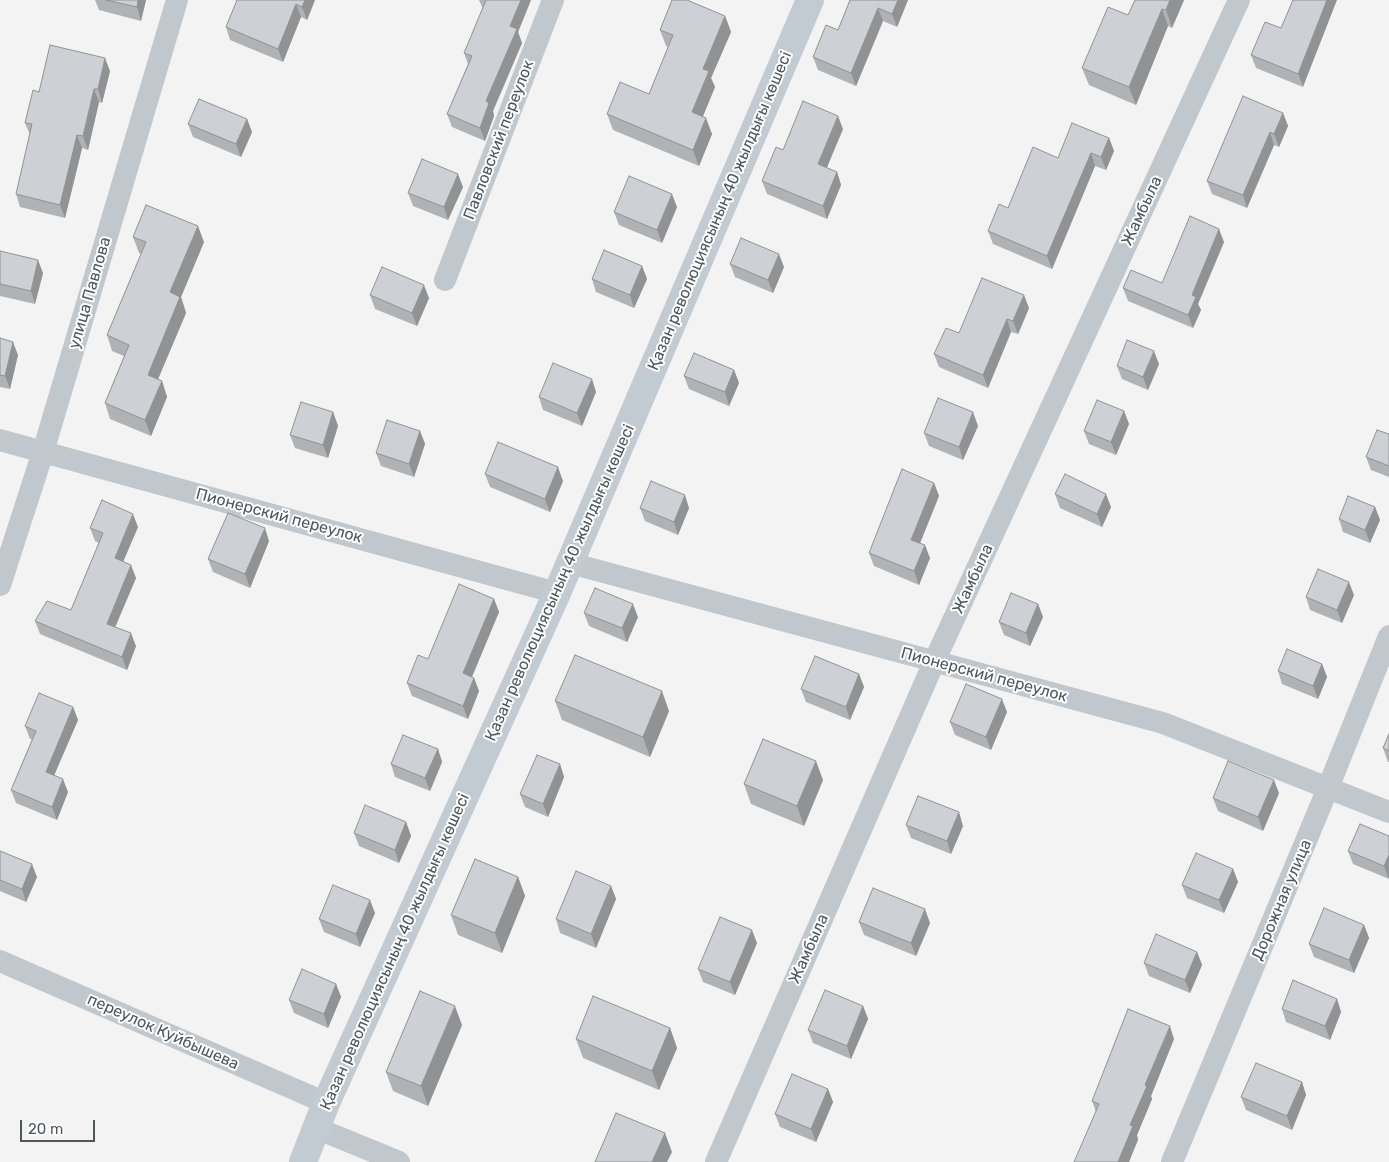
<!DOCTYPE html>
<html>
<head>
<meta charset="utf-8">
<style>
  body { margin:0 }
  #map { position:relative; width:1389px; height:1162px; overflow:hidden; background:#f4f3f3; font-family:Rubik,sans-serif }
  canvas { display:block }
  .scale { position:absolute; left:20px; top:1120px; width:75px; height:22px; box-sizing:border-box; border:2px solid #4c585e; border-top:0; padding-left:6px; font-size:15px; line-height:18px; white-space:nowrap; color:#4c585e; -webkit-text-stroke:4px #fff; paint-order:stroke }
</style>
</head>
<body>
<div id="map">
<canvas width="1389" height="1162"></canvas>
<div class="scale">20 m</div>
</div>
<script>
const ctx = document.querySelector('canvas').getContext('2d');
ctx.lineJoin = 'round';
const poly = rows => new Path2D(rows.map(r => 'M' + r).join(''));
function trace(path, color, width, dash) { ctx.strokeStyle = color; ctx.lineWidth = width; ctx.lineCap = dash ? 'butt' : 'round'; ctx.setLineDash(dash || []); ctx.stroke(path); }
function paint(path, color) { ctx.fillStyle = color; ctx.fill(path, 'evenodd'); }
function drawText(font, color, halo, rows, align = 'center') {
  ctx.font = font + ' Rubik,sans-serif'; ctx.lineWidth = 4; ctx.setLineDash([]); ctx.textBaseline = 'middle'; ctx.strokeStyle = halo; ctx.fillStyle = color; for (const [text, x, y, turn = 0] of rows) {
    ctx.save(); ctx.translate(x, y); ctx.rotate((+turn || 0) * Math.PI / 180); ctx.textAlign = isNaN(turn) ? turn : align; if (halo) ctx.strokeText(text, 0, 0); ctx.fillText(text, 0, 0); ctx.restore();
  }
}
trace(poly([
  [445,280,553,0],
  [0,440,557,593],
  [570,563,1163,723,1389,812],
  [0,585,43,452,177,0],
  [0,961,326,1103],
  [316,1128,399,1162],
  [716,1162,934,662,1239,0],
  [1172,1162,1328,788,1389,636]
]), '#c0c8cd', 22);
trace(poly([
  [303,1162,326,1103,557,593,810,0]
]), '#c1cbd1', 28);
paint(poly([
  [95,0,146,0,141,21,99,10],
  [237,0,315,0,307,20,301,17,283,62,230,40,226,27],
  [479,0,531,0,518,32,522,43,493,111,494,116,485,141,452,127,447,114,468,64,464,53,483,9],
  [850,0,908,0,897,27,883,21,856,86,818,70,813,57,838,30],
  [1184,0,1172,28,1168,26,1136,105,1089,85,1082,68,1128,15],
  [725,16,731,32,711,78,715,87,703,116,712,134,699,166,613,130,607,114,649,94,668,47,666,46,660,30],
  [1281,28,1303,87,1256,68,1251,55],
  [110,71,102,103,99,102,88,150,82,148,65,218,20,207,16,194,30,135,25,123,39,92],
  [1283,113,1288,126,1279,147,1274,145,1247,208,1212,194,1207,181],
  [247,119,252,132,241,157,193,137,188,124],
  [843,129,826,168,837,172,841,185,827,219,767,194,762,181,783,150],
  [1109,138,1114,151,1106,170,1095,166,1052,269,993,244,988,231,1008,208,1058,158],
  [463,187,448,220,413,206,408,193],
  [677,207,662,243,619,225,614,212],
  [133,237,204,242,181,297,186,313,158,379,162,381,167,397,151,436,110,419,105,403,124,356,112,351,107,335,141,254,139,253],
  [1224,242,1198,304,1201,310,1193,328,1128,301,1123,288,1162,283],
  [0,251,43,273,35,304,0,296],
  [730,264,784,267,773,293,735,277],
  [642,266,647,279,634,308,596,292,592,279],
  [370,295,429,298,417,326,375,309],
  [1029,308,1018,334,1011,332,988,388,939,367,934,354,959,333],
  [0,338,18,355,10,389,0,387],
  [1159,364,1148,390,1122,379,1117,366],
  [734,370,739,383,729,406,689,389,684,376],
  [596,392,582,426,543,410,539,397],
  [1124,411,1129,424,1116,455,1089,444,1084,431],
  [333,412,338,426,328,458,295,448,290,435],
  [978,426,963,460,929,446,924,433],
  [420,431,425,444,414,477,381,466,376,453],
  [1389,434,1389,477,1371,470,1366,457],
  [485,474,563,481,550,512,490,487],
  [934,483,939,496,920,543,930,558,919,585,874,566,869,553],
  [1055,494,1111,507,1102,527,1060,508],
  [1375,507,1380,520,1370,543,1343,532,1339,519],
  [640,508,689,508,678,535,645,521],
  [138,527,123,562,136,578,115,627,136,646,127,670,40,634,35,621,71,610,99,543,95,541,90,528],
  [269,541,250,588,213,572,208,559],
  [1354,595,1342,623,1310,610,1306,597],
  [494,599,499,612,472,677,474,678,479,691,468,719,412,696,407,683,428,659],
  [1038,604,1043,617,1030,646,1004,635,999,622],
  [584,613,638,617,627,642,589,626],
  [1322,664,1327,677,1318,699,1282,684,1278,671],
  [859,674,864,687,850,720,806,702,801,689],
  [555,701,669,711,650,757,562,720],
  [73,707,78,720,54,775,68,792,57,820,16,803,11,790,32,740,30,739,25,726],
  [1007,712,991,750,955,735,950,722],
  [1389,734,1389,762,1388,762,1383,748],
  [438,749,442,762,430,791,395,777,391,764],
  [560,764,564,777,548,817,525,807,520,794],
  [823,780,804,826,751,804,744,784],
  [1279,793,1263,831,1218,811,1213,798],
  [406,822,411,836,399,863,359,846,354,833],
  [906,825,963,826,951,854,911,838],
  [1389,836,1389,879,1353,864,1348,851],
  [0,851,37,877,26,902,0,891],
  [1233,869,1238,882,1224,913,1187,898,1182,885],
  [518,877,525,896,502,953,458,935,451,915],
  [611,886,616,899,596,948,560,933,556,919],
  [375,913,360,947,324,932,319,919],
  [859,922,930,923,916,956,864,935],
  [1364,925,1369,938,1354,973,1314,957,1309,944],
  [757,943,735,995,703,982,698,969],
  [1197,952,1202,965,1190,993,1149,976,1144,963],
  [336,984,341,997,328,1028,294,1013,289,1000],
  [1337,999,1341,1012,1330,1040,1286,1022,1282,1009],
  [863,1006,868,1019,851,1059,813,1043,808,1030],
  [462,1025,428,1106,393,1091,386,1072],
  [670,1028,677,1048,659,1090,583,1058,576,1039],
  [1174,1039,1151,1096,1152,1099,1137,1135,1138,1140,1096,1112,1092,1101],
  [1302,1082,1306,1095,1292,1130,1246,1110,1241,1097],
  [828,1089,833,1102,816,1142,780,1127,775,1114]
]), '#b0b3b6');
paint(poly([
  [138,0,146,0,141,21,137,7],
  [305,0,315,0,307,20,302,7],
  [521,0,531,0,518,32,522,43,493,111,494,116,485,141,480,128,486,101,510,26],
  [898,0,908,0,897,27,892,14],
  [1170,0,1184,0,1172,28,1166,10],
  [1327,0,1337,0,1303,87,1298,74],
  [296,4,301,17,283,62,278,49],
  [878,8,883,21,856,86,851,73],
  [1162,9,1168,26,1136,105,1129,87],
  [725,16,731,32,711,78,715,87,698,128,692,112,703,69],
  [105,58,110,71,102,103,98,89],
  [94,89,99,102,88,150,83,136],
  [1283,113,1288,126,1279,147,1274,134],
  [838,116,843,129,823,177,818,164],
  [706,118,712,134,699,166,693,150],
  [247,119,252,132,241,157,236,144],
  [1270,132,1274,145,1247,208,1243,195],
  [77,135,82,148,65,218,60,205],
  [1109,138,1114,151,1106,170,1101,157],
  [1091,153,1095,166,1052,269,1047,256],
  [837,172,841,185,827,219,823,206],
  [458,174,463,187,448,220,444,207],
  [672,194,677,207,662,243,657,230],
  [198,226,204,242,181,297,186,313,153,391,148,375,170,292],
  [1219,229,1224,242,1198,304,1201,310,1193,328,1188,315,1192,295],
  [779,254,784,267,773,293,768,280],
  [38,260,43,273,35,304,31,291],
  [642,266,647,279,634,308,630,295],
  [424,285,429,298,417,326,412,313],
  [1024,295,1029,308,1018,334,1013,321],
  [1007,319,1011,332,988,388,983,375],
  [13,342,18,355,10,389,5,376],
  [1154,351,1159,364,1148,390,1143,377],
  [734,370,739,383,729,406,725,392],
  [592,379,596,392,582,426,577,413],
  [162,381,167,397,151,436,145,420],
  [1124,411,1129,424,1116,455,1111,442],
  [333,412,338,426,328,458,323,445],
  [973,412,978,426,963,460,959,447],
  [420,431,425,444,414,477,409,464],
  [558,467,563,481,550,512,545,499],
  [934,483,939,496,916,553,911,540],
  [1106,494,1111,507,1102,527,1097,514],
  [685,495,689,508,678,535,674,522],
  [1375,507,1380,520,1370,543,1365,530],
  [133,514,138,527,119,571,115,558],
  [265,528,269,541,250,588,245,574],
  [925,545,930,558,919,585,914,571],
  [131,565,136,578,111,637,107,624],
  [1349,582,1354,595,1342,623,1337,610],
  [494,599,499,612,468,686,463,673],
  [633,604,638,617,627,642,622,628],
  [1038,604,1043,617,1030,646,1026,633],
  [131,633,136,646,127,670,122,657],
  [1322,664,1327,677,1318,699,1313,686],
  [859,674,864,687,850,720,846,707],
  [474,678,479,691,468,719,463,706],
  [662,691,669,711,650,757,643,737],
  [1002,699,1007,712,991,750,986,737],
  [73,707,78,720,50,785,46,772],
  [438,749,442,762,430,791,425,778],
  [816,761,823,780,804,826,797,806],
  [560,764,564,777,548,817,543,804],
  [63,779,68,792,57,820,52,807],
  [1274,780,1279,793,1263,831,1258,817],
  [959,812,963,826,951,854,947,841],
  [406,822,411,836,399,863,395,850],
  [1389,855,1389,879,1384,866],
  [32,864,37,877,26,902,22,889],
  [1233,869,1238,882,1224,913,1219,900],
  [518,877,525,896,502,953,495,933],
  [611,886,616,899,596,948,591,934],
  [370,900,375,913,360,947,356,934],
  [925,909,930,923,916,956,911,943],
  [1364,925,1369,938,1354,973,1349,960],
  [752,930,757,943,735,995,730,982],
  [1197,952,1202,965,1190,993,1185,980],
  [336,984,341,997,328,1028,324,1014],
  [1337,999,1341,1012,1330,1040,1325,1026],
  [455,1006,462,1025,428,1106,421,1086],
  [863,1006,868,1019,851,1059,847,1046],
  [1170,1026,1174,1039,1151,1096,1152,1099,1137,1135,1138,1140,1129,1162,1118,1162,1130,1125,1145,1085],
  [670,1028,677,1048,659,1090,652,1071],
  [1302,1082,1306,1095,1292,1130,1287,1116],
  [828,1089,833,1102,816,1142,811,1129],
  [665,1133,672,1152,667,1162,652,1162]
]), '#909294');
const building = poly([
  [106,0,138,0,137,7,106,0],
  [237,0,305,0,302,7,296,4,278,49,226,27,237,0],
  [486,0,521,0,510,26,517,29,486,101,489,103,480,128,447,114,472,56,464,53,486,0],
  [672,0,687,0,725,16,703,69,709,71,692,112,706,118,693,150,607,114,620,82,649,94,673,35,660,30,672,0],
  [850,0,898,0,892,14,878,8,851,73,813,57,826,25,838,30,850,0],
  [1135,0,1170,0,1166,10,1162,9,1129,87,1082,68,1108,7,1128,15,1135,0],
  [1293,0,1327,0,1298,74,1251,55,1265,22,1281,28,1293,0],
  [50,45,105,58,98,89,94,89,83,136,77,135,60,205,16,194,32,124,25,123,33,90,39,92,50,45],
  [1243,96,1283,113,1274,134,1270,132,1243,195,1207,181,1243,96],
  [199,99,247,119,236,144,188,124,199,99],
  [803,101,838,116,818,164,837,172,823,206,762,181,776,147,783,150,803,101],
  [1072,123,1109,138,1101,157,1091,153,1047,256,988,231,999,204,1008,208,1033,147,1058,158,1072,123],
  [422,159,458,174,444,207,408,193,422,159],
  [629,176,672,194,657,230,614,212,629,176],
  [146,205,198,226,170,292,180,297,148,375,162,381,145,420,105,403,129,345,107,335,146,242,133,237,146,205],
  [1190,216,1219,229,1192,295,1196,297,1188,315,1123,288,1131,270,1162,283,1190,216],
  [741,238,779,254,768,280,730,264,741,238],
  [604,250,642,266,630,295,592,279,604,250],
  [0,251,38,260,31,291,0,284,0,251],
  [382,267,424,285,412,313,370,295,382,267],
  [982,278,1024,295,1013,321,1007,319,983,375,934,354,946,328,959,333,982,278],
  [0,338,13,342,5,376,0,375,0,338],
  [1127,340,1154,351,1143,377,1117,366,1127,340],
  [694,353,734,370,725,392,684,376,694,353],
  [553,363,592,379,577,413,539,397,553,363],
  [938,398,973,412,959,447,924,433,938,398],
  [1097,400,1124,411,1111,442,1084,431,1097,400],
  [301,402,333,412,323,445,290,435,301,402],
  [387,420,420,431,409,464,376,453,387,420],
  [1377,430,1389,434,1389,466,1366,457,1377,430],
  [498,442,558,467,545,499,485,474,498,442],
  [902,469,934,483,911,540,925,545,914,571,869,553,902,469],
  [1065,474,1106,494,1097,514,1055,494,1065,474],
  [651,481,685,495,674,522,640,508,651,481],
  [1348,496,1375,507,1365,530,1339,519,1348,496],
  [102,500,133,514,115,558,131,565,107,624,131,633,122,657,35,621,47,601,71,610,103,533,90,528,102,500],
  [228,513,265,528,245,574,208,559,228,513],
  [1318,569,1349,582,1337,610,1306,597,1318,569],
  [459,584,494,599,463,673,474,678,463,706,407,683,418,655,428,659,459,584],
  [595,588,633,604,622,628,584,613,595,588],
  [1011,593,1038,604,1026,633,999,622,1011,593],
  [1287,649,1322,664,1313,686,1278,671,1287,649],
  [575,655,662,691,643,737,555,701,575,655],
  [815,656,859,674,846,707,801,689,815,656],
  [966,684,1002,699,986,737,950,722,966,684],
  [39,693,73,707,46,772,63,779,52,807,11,790,36,731,25,726,39,693],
  [1389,734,1389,751,1383,748,1389,734],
  [403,735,438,749,425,778,391,764,403,735],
  [763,739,816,761,797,806,744,784,763,739],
  [537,755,560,764,543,804,520,794,537,755],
  [1228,761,1274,780,1258,817,1213,798,1228,761],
  [918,796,959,812,947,841,906,825,918,796],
  [365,805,406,822,395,850,354,833,365,805],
  [1360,824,1389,836,1389,855,1384,866,1348,851,1360,824],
  [0,851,32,864,22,889,0,880,0,851],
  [1196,853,1233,869,1219,900,1182,885,1196,853],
  [475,859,518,877,495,933,451,915,475,859],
  [576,871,611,886,591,934,556,919,576,871],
  [333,885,370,900,356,934,319,919,333,885],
  [873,888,925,909,911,943,859,922,873,888],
  [1324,908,1364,925,1349,960,1309,944,1324,908],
  [720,917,752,930,730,982,698,969,720,917],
  [1156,934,1197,952,1185,980,1144,963,1156,934],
  [302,969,336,984,324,1014,289,1000,302,969],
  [1293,980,1337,999,1325,1026,1282,1009,1293,980],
  [825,990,863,1006,847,1046,808,1030,825,990],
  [420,991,455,1006,421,1086,386,1072,420,991],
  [593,996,670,1028,652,1071,576,1039,593,996],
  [1128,1009,1170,1026,1145,1085,1147,1086,1130,1125,1133,1126,1118,1162,1074,1162,1099,1104,1092,1101,1128,1009],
  [1256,1063,1302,1082,1287,1116,1241,1097,1256,1063],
  [792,1074,828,1089,811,1129,775,1114,792,1074],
  [616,1113,665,1133,652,1162,595,1162,616,1113]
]);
paint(building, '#cdd0d4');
trace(building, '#909294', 1);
drawText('16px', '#4c585e', '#fff', [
  ["Павловский переулок",499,140,-69],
  ["Қазан революциясының 40 жылдығы көшесі",720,211,-67],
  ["Жамбыла",1142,211,-65],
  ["улица Павлова",90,293,-74],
  ["Пионерский переулок",279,516,15],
  ["Жамбыла",973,579,-65],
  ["Қазан революциясының 40 жылдығы көшесі",560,583,-66],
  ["Пионерский переулок",984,675,15],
  ["Дорожная улица",1282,900,-67],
  ["Жамбыла",809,949,-66],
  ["Қазан революциясының 40 жылдығы көшесі",395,952,-66],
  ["переулок Куйбышева",163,1032,24]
]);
</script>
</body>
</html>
